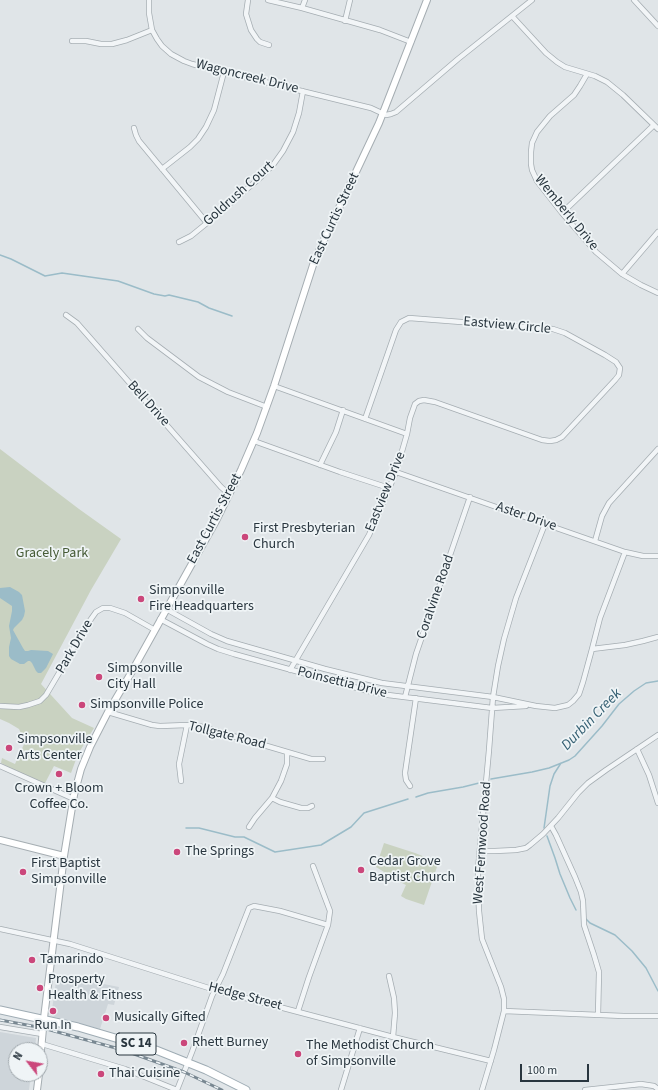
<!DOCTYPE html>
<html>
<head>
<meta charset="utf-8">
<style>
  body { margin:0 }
  #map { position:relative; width:658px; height:1090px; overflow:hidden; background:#e0e5e8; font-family:"Source Sans 3",sans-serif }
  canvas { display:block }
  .north { position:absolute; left:8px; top:1042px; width:40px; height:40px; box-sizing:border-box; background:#eff4f6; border:1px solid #a0a8ad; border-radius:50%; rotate:301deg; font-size:11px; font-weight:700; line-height:16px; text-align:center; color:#29363f }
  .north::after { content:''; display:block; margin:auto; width:14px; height:18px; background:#cb477b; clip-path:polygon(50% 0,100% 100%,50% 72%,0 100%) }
  .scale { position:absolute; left:520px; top:1064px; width:69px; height:18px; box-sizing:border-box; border:2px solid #29363f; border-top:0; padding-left:5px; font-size:12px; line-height:14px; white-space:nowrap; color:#29363f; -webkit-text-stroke:3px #eff4f6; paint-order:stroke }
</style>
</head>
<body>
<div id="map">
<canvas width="658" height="1090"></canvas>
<div class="north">N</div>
<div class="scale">100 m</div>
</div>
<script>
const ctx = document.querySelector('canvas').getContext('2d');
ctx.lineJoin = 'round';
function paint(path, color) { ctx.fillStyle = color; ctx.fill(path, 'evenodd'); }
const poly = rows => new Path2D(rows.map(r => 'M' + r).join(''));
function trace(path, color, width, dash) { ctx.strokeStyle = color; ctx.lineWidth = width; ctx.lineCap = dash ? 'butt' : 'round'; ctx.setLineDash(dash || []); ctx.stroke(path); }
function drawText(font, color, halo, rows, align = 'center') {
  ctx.font = font + ' "Source Sans 3",sans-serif'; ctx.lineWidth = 3.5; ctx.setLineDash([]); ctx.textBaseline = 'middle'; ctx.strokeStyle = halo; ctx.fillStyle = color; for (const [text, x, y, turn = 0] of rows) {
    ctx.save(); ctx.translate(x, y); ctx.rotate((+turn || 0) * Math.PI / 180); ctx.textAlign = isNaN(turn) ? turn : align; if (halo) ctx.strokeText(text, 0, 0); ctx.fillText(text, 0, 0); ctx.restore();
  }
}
paint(poly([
  [57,975,119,987,114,1005,108,1004,100,1029,51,1016],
  [0,1032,36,1038,35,1050,16,1050,16,1074,31,1074,29,1090,0,1090]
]), '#ced5da');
paint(poly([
  [0,449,79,509,121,539,91,590,41,684,72,718,94,728,78,754,71,773,54,766,44,785,1,763,2,758,15,764,25,742,19,729,9,723,0,719],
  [384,843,415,853,430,859,438,864,424,905,406,899,401,896,406,885,390,877,389,875,376,867]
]), '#c9d2c1');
paint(poly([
  [10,587,19,592,22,595,25,611,24,616,22,620,14,628,13,630,23,648,25,651,28,651,31,650,48,651,53,654,46,668,41,673,38,673,36,671,32,663,30,661,28,661,24,664,20,664,11,659,9,656,9,647,11,638,9,626,12,611,12,606,0,598,0,588]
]), '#9bbcc8');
trace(poly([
  [0,255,11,259,45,276,62,273,118,281,154,294,165,296,169,295,198,302,209,308,232,316],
  [491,779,532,772,549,768,569,760,575,756,602,726,619,704,634,691,646,683,658,681],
  [416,797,428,793,463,787,483,782],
  [186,828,199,828,235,837,244,837,275,852,321,845,351,827,364,813,408,799],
  [544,828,550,786,554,774,561,763],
  [547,836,555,858,560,874,570,898,576,910],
  [586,919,590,923,615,935,632,951,646,968,658,991]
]), '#9bbcc8', 1.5);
const street = poly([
  [149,0,149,13,152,30,157,39,162,46,171,54,184,61,192,64,224,72,371,108,386,115,391,114,396,112,458,59,532,0],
  [248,0,246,14,251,30,257,39,260,42,269,45],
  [268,0,302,8,380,30,411,42],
  [634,0,658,26],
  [302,8,305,0],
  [512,16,546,53,557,62,565,67,595,76,607,82,623,95,658,129],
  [345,21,350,0],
  [72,41,86,41,101,44,112,44,127,40,152,30],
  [587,74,580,86,574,95,550,116,537,132,532,143,531,152,531,164,532,170,537,181,562,213,596,252,622,274,641,285,658,293],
  [134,128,136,135,139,141,207,223],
  [162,169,190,147,198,139,206,127,214,110,224,72],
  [562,213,654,125],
  [179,242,191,236,207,223,261,177,273,165,283,151,293,132,299,113,303,91],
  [622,274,658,232],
  [66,315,77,323,221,487,229,494],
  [138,329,147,338,199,377,228,392,267,407],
  [274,386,407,434,396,472,376,519,369,535,290,670],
  [365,419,396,330,401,322,409,318,553,329,565,333,605,355,616,362,620,368,619,375,615,380,562,437,556,440,550,441,542,440,435,402,424,400,419,401,415,404,410,418,407,434],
  [254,441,340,472,389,488],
  [320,465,336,432,343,410],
  [396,472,625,552,643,556,658,556],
  [595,541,602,516,609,503,658,449],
  [166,609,211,634,227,641,325,669,382,683,493,697,536,706,555,708,568,705,573,701,579,694,583,682,592,649,625,645,643,641,658,637],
  [160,619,207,644,218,649,234,654,368,691,388,695,492,708,526,706],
  [592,649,600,618,625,552],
  [405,697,416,654,470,497],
  [0,706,19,707,28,705,40,701,46,695,91,619,96,612,103,608,110,608,125,613,155,630],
  [108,712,152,725,160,726,187,725,199,726,311,759,323,759],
  [637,749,649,775,658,803],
  [0,766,74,799],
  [181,781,179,764,187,725],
  [410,786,406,780,405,773,416,698],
  [272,798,280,802,301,808,308,808,312,806],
  [551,826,556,835,575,877,581,892,583,901,584,925,594,955,599,972,598,1015],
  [249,827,255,818,272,798,281,781,287,764,287,752],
  [480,851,495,851,516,850,526,848,530,845,543,834,558,818,578,793,588,783,606,770,658,735],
  [0,929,70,944,215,990,393,1037,491,1061],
  [389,976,394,998,395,1013,393,1037],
  [298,1011,309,977,328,925,330,911,313,866],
  [504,1011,624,1016,658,1016],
  [0,1027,42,1034],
  [42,1044,125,1069,177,1090],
  [177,1090,192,1052,212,996,223,974,249,908,254,906,280,911,328,925],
  [341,1090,360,1028],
  [482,1090,494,1050,504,1011,504,999,501,987,482,939,479,911,478,886,478,869,489,750,493,697,498,666,504,639,516,598,545,524],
  [585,1090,641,1084,654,1086,658,1089]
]);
const secondary = poly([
  [0,840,64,856],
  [40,1061,44,1018,64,856,74,795,81,769,90,747,108,712,131,673,194,560,216,521,241,470,257,433,274,386,314,262,323,242,379,123,427,0],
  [37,1090,39,1074]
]);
const primary = poly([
  [0,1010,78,1027,156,1050,206,1070,246,1090]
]);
trace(street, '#a5adb2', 6);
trace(secondary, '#a5adb2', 8);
trace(primary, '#9facb4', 9);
trace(street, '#f2f5f7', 4.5);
trace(secondary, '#fff', 6);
trace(primary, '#fff', 7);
const rail = poly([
  [0,1020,43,1028,123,1050,184,1072,222,1090]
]);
trace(rail, '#798892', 3);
trace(rail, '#eff4f6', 1.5, [4.5]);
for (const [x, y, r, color] of [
  [245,537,4,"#cb477b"],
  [141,599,4,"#cb477b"],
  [99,677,4,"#cb477b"],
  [82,705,4,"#cb477b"],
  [9,748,4,"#cb477b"],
  [59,774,4,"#cb477b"],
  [177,852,4,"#cb477b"],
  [361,870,4,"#cb477b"],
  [23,872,4,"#cb477b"],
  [32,960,4,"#cb477b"],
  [40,988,4,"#cb477b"],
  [53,1011,4,"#cb477b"],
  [106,1018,4,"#cb477b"],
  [184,1043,4,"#cb477b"],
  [298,1054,4,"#cb477b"],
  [101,1074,4,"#cb477b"]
]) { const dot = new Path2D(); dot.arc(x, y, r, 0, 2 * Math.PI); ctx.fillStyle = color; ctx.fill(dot); trace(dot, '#eff4f6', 1.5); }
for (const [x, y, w] of [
  [136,1044,40]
]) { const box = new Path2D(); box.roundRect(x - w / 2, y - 11, w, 22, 3); ctx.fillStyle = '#eff4f6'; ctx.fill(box); trace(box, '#29363f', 1); }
drawText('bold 13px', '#29363f', null, [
  ["SC 14",136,1044]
]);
drawText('14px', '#29363f', '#eff4f6', [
  ["Wagoncreek Drive",247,77,14],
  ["Goldrush Court",239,194,-42],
  ["Wemberly Drive",566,213,51],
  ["East Curtis Street",335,219,-65],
  ["Eastview Circle",507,326,5],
  ["Bell Drive",148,404,48],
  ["Eastview Drive",386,492,-68],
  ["Aster Drive",526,517,19],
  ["East Curtis Street",215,519,-62],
  ["Coralvine Road",436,597,-71],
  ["Park Drive",75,647,-60],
  ["Poinsettia Drive",342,683,14],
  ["Tollgate Road",227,736,14],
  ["West Fernwood Road",483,843,-86],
  ["Hedge Street",245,997,15]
]);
drawText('14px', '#29363f', '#eff4f6', [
  ["First Presbyterian",253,529],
  ["Church",253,545],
  ["Simpsonville",149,591],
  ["Fire Headquarters",149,607],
  ["Simpsonville",107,669],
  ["City Hall",107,685],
  ["Simpsonville Police",90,705],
  ["Simpsonville",17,740],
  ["Arts Center",17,756],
  ["Crown + Bloom",59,789,"center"],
  ["Coffee Co.",59,805,"center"],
  ["The Springs",185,852],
  ["Cedar Grove",369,862],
  ["Baptist Church",369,878],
  ["First Baptist",31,864],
  ["Simpsonville",31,880],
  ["Tamarindo",40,960],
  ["Prosperty",48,980],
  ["Health & Fitness",48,996],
  ["Musically Gifted",114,1018],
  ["Run In",53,1026,"center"],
  ["Rhett Burney",192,1043],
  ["The Methodist Church",306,1046],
  ["of Simpsonville",306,1062],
  ["Thai Cuisine",109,1074]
], 'left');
drawText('14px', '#465b36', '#eff4f6', [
  ["Gracely Park",52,554]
]);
drawText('italic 15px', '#345f72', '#eff4f6', [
  ["Durbin Creek",592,720,-46]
]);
</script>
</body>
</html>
